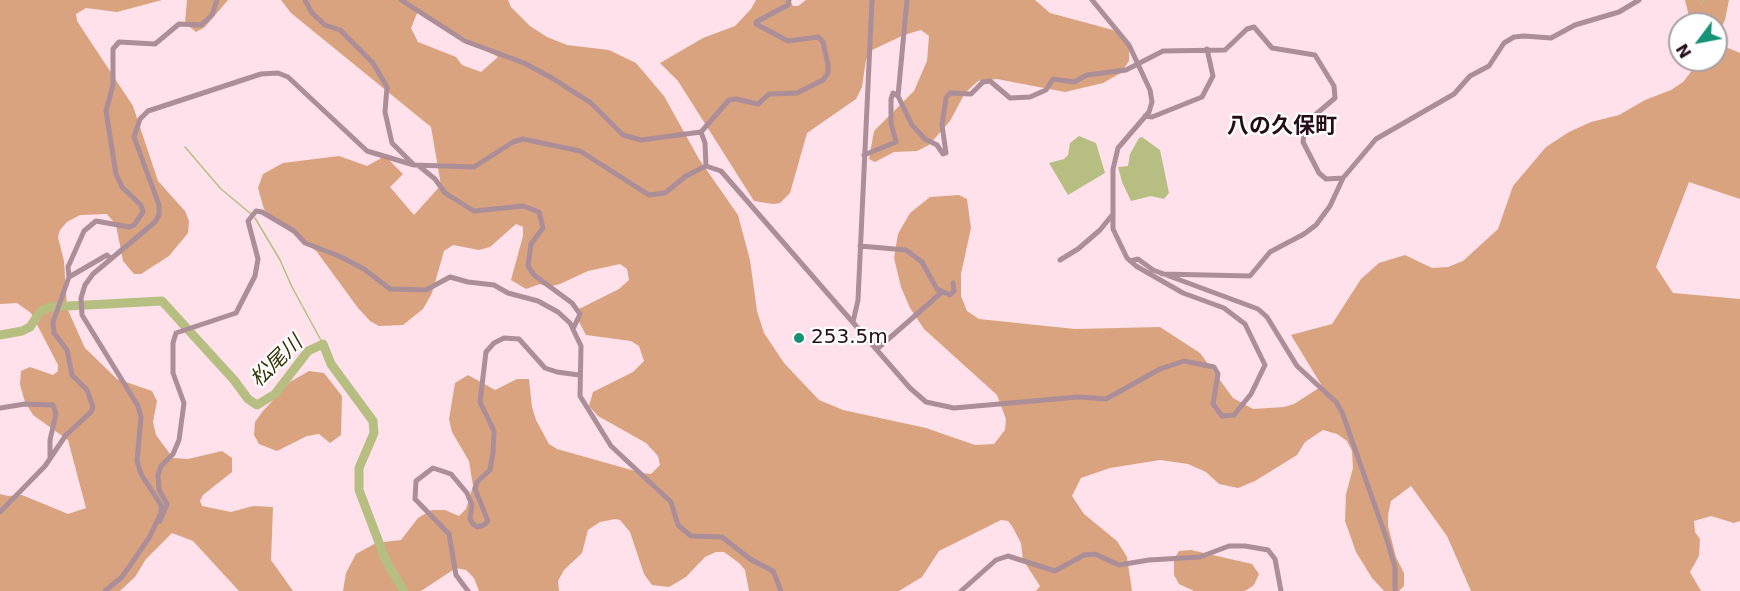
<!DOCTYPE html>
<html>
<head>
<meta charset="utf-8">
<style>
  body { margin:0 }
  #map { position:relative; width:1740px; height:591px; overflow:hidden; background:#fee1eb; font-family:"DejaVu Sans",sans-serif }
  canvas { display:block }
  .north { position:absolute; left:1668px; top:12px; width:60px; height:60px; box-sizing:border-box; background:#fff; border:2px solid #a89fa3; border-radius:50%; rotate:238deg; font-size:16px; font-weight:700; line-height:24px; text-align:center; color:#260e18 }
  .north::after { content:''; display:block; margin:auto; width:21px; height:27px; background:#159278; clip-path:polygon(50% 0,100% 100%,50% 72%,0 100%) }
</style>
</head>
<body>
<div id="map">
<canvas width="1740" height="591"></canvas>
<div class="north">N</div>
</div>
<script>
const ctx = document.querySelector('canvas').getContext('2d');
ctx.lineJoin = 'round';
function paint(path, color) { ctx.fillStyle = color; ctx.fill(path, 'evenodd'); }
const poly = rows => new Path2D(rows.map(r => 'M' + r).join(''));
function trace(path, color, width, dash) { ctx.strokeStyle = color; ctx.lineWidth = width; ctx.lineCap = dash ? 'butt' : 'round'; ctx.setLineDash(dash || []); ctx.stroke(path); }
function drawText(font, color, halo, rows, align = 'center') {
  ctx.font = font + ' "DejaVu Sans","Noto Sans JP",sans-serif'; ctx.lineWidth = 4.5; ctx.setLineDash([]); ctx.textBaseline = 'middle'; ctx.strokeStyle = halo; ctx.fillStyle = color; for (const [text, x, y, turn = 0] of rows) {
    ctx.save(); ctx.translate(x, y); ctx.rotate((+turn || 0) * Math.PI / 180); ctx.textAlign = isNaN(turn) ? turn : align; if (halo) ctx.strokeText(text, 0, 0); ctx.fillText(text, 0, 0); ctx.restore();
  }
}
paint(poly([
  [0,0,162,0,117,12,86,8,76,14,77,21,133,106,158,181,185,211,189,221,188,233,169,256,141,274,134,274,123,261,116,225,107,214,80,215,67,222,60,230,58,237,64,261,67,308,85,348,117,379,152,391,157,401,153,422,156,435,173,458,188,459,222,451,232,458,232,472,203,495,200,501,202,506,231,512,253,506,273,507,271,560,293,591,239,591,193,541,172,533,146,559,135,577,120,591,0,591,0,494,8,496,22,495,68,514,86,508,68,440,33,415,25,402,20,385,21,371,30,367,53,375,58,371,58,365,31,313,17,303,0,304],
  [187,0,228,0,205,27,196,32,185,23],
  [281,0,508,0,511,7,530,26,547,37,567,45,609,50,636,63,664,96,699,159,738,215,750,260,757,311,764,333,784,363,819,400,843,410,926,428,975,445,994,444,1005,430,1006,419,997,395,924,329,910,308,901,287,894,258,898,234,910,213,930,197,959,195,967,199,971,228,961,274,961,296,967,311,979,319,1075,329,1160,327,1200,353,1233,398,1253,409,1284,407,1294,404,1322,386,1291,335,1332,324,1361,279,1379,263,1405,255,1432,268,1448,267,1463,261,1498,229,1513,186,1546,147,1569,132,1591,122,1619,115,1645,100,1671,90,1683,82,1694,68,1695,60,1716,60,1716,43,1740,53,1740,199,1689,182,1656,267,1673,293,1740,299,1740,521,1734,523,1711,516,1694,521,1695,532,1700,539,1699,556,1690,572,1701,591,1471,591,1447,536,1411,486,1391,501,1388,515,1388,526,1396,557,1404,573,1404,586,1399,591,1384,591,1372,578,1356,552,1345,521,1346,494,1353,468,1352,451,1347,441,1337,434,1323,430,1305,442,1297,455,1255,481,1238,488,1219,484,1206,472,1188,464,1160,460,1110,468,1081,478,1072,496,1084,514,1117,541,1127,557,1132,591,1036,591,1040,586,1023,560,1021,543,1012,526,1008,521,1001,520,939,551,922,577,899,591,749,591,745,570,739,563,724,552,716,552,705,557,686,577,669,587,652,585,644,574,630,532,620,520,615,519,600,522,588,530,582,553,564,570,558,581,559,591,479,591,474,578,466,570,456,568,421,591,343,591,346,573,356,554,376,543,401,540,418,518,432,510,445,510,459,516,466,509,473,486,469,461,452,432,449,419,455,383,468,375,495,390,517,379,529,379,532,407,536,420,549,444,557,449,642,473,651,474,660,465,658,456,646,443,598,416,589,406,593,392,633,372,644,361,639,346,631,341,586,335,577,318,579,309,619,289,629,280,627,269,620,264,588,271,560,284,548,287,540,284,526,289,511,280,523,236,523,227,516,224,490,247,479,250,453,245,444,251,432,293,423,309,403,325,379,326,370,321,358,308,317,252,294,232,271,218,264,209,258,188,263,174,283,163,339,156,367,166,385,156,403,174,390,187,414,215,441,185,431,127,291,13],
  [418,11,498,57,481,72,462,65,456,57,418,42,411,28],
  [756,0,790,0,793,6,798,6,806,0,1035,0,1050,13,1113,30,1125,40,1129,50,1129,61,1121,73,1103,83,1065,92,997,79,978,81,965,93,950,121,929,145,917,151,894,152,875,162,869,159,874,131,914,91,927,61,929,36,921,30,904,35,872,50,866,60,862,87,856,99,807,133,790,193,780,203,773,204,754,201,678,81,660,63,703,38,735,26,751,9],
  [1685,0,1729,0,1725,20,1716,38,1716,24,1691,24],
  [309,371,324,373,342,396,341,435,330,443,319,434,307,436,277,451,259,444,254,435,255,422,263,411,290,382],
  [1191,550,1252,564,1259,574,1254,585,1245,591,1194,591,1179,584,1174,575,1174,559,1179,551]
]), '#d9a380');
paint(poly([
  [1079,136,1096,143,1105,173,1068,195,1049,163,1064,159,1068,155,1070,143],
  [1142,137,1160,150,1169,193,1164,199,1151,196,1131,201,1122,182,1118,167,1128,166,1130,154,1139,138]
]), '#b7be82');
trace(poly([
  [1701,4,1704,0],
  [185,147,221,189,251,214],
  [255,218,280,260,292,287,323,344]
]), '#b7be82', 1.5);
trace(poly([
  [0,335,22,331,30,327,40,312,49,307,162,301,234,380,248,399,257,405,275,394,308,351,323,344,331,364,373,421,374,433,359,468,359,490,386,561,404,591]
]), '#b7be82', 9);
trace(poly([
  [305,0,312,13,325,25,340,30,373,63,387,87,385,112,392,143,413,164],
  [401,0,465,41,524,63,552,78,591,103,623,135,641,140,701,132,729,100,736,99,758,104,769,94,797,93,823,80,828,73,828,65,823,42,818,37,788,41,756,24,756,22,788,5,789,0],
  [907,0,898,96,912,125,925,139,937,145,943,154,946,153,942,125,946,98,950,93,971,94,983,82,990,81,1010,98,1030,97,1046,90,1053,79,1074,82,1087,75,1126,70,1163,51,1225,50,1247,29,1254,27,1272,48,1315,55,1334,86,1335,98,1315,115,1313,126,1304,135,1303,142,1319,173,1326,179,1343,178],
  [1145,116,1152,117,1202,97,1213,76,1207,49],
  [701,132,705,143,706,166],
  [864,155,896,142,891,123,891,99,893,93,898,96],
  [419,166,435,179,445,193,474,211,523,206,539,212,543,228,531,244,528,266,534,275,572,303,580,314,573,329],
  [860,246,906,250,922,262,937,289,950,295,954,291,953,283],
  [1060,260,1078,249,1100,230,1113,214],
  [1130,261,1138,259,1153,270,1258,309,1267,317,1297,366,1336,402,1342,412,1387,540,1395,567,1395,591],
  [1162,274,1250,276,1270,252,1304,234,1316,225,1330,206,1343,178,1376,139,1454,94,1470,76,1489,66,1504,43,1514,37,1524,36,1551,38,1575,25,1619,12,1639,0],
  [69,277,107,255,111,259],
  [853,322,858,300,872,0],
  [877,349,942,292],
  [0,408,25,404,53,405,56,414,50,440,50,457],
  [0,512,45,466,66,435,91,412,93,407,87,390,72,375,67,350,54,333,53,322,69,277,68,267,84,231,96,221,129,227,134,225,143,212,141,205,122,187,116,174,106,111,113,85,113,49,119,42,155,44,179,24,201,25,212,15,217,0],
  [160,521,167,504,159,490,158,475,161,466,173,454,179,440,184,403,173,373,173,343,176,333,236,313,255,276,258,259,248,221,256,211,262,212,294,231,305,243,339,256,364,269,390,289,426,290,450,277,468,282,494,285,508,293,538,301,558,312,570,323,581,346,580,396,611,446,671,502,678,525,691,536,722,537,750,559,773,571,781,591],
  [105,591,122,577,149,538,161,513,161,505,141,474,137,461,141,417,138,406,82,315,81,298,85,285,93,274,155,222,159,215,159,205,134,137,140,119,148,111,261,74,278,73,288,77,367,151,414,165,474,167,513,142,523,139,580,151,649,195,665,193,686,176,706,166,721,171,910,388,926,402,954,408,1078,397,1106,399,1160,369,1184,361,1214,367,1218,374,1213,404,1222,416,1234,415,1251,394,1265,365,1245,324,1224,308,1183,293,1136,266,1127,258,1113,229,1113,169,1118,148,1149,112,1152,102,1150,90,1129,45,1092,0],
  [468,591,456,575,449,534,415,499,416,481,433,468,451,474,467,493,472,505,470,519,473,524,477,527,484,525,488,521,475,489,477,482,490,470,493,453,494,431,480,402,486,352,494,343,504,338,519,339,545,368,557,372,579,375],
  [961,591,996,560,1008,556,1055,571,1084,555,1095,554,1119,565,1149,560,1200,557,1229,546,1245,546,1268,550,1275,559,1281,591]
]), '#ac8e99', 5);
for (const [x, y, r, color] of [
  [799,338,6,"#159278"]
]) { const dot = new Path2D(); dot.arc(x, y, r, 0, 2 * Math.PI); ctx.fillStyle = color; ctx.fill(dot); trace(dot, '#fff', 2); }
drawText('20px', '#260e18', '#fff', [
  ["253.5m",811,338]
], 'left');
drawText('italic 21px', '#323606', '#fff', [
  ["松尾川",277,362,-44]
]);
drawText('bold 22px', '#260e18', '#fff', [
  ["八の久保町",1282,127]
]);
</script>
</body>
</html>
